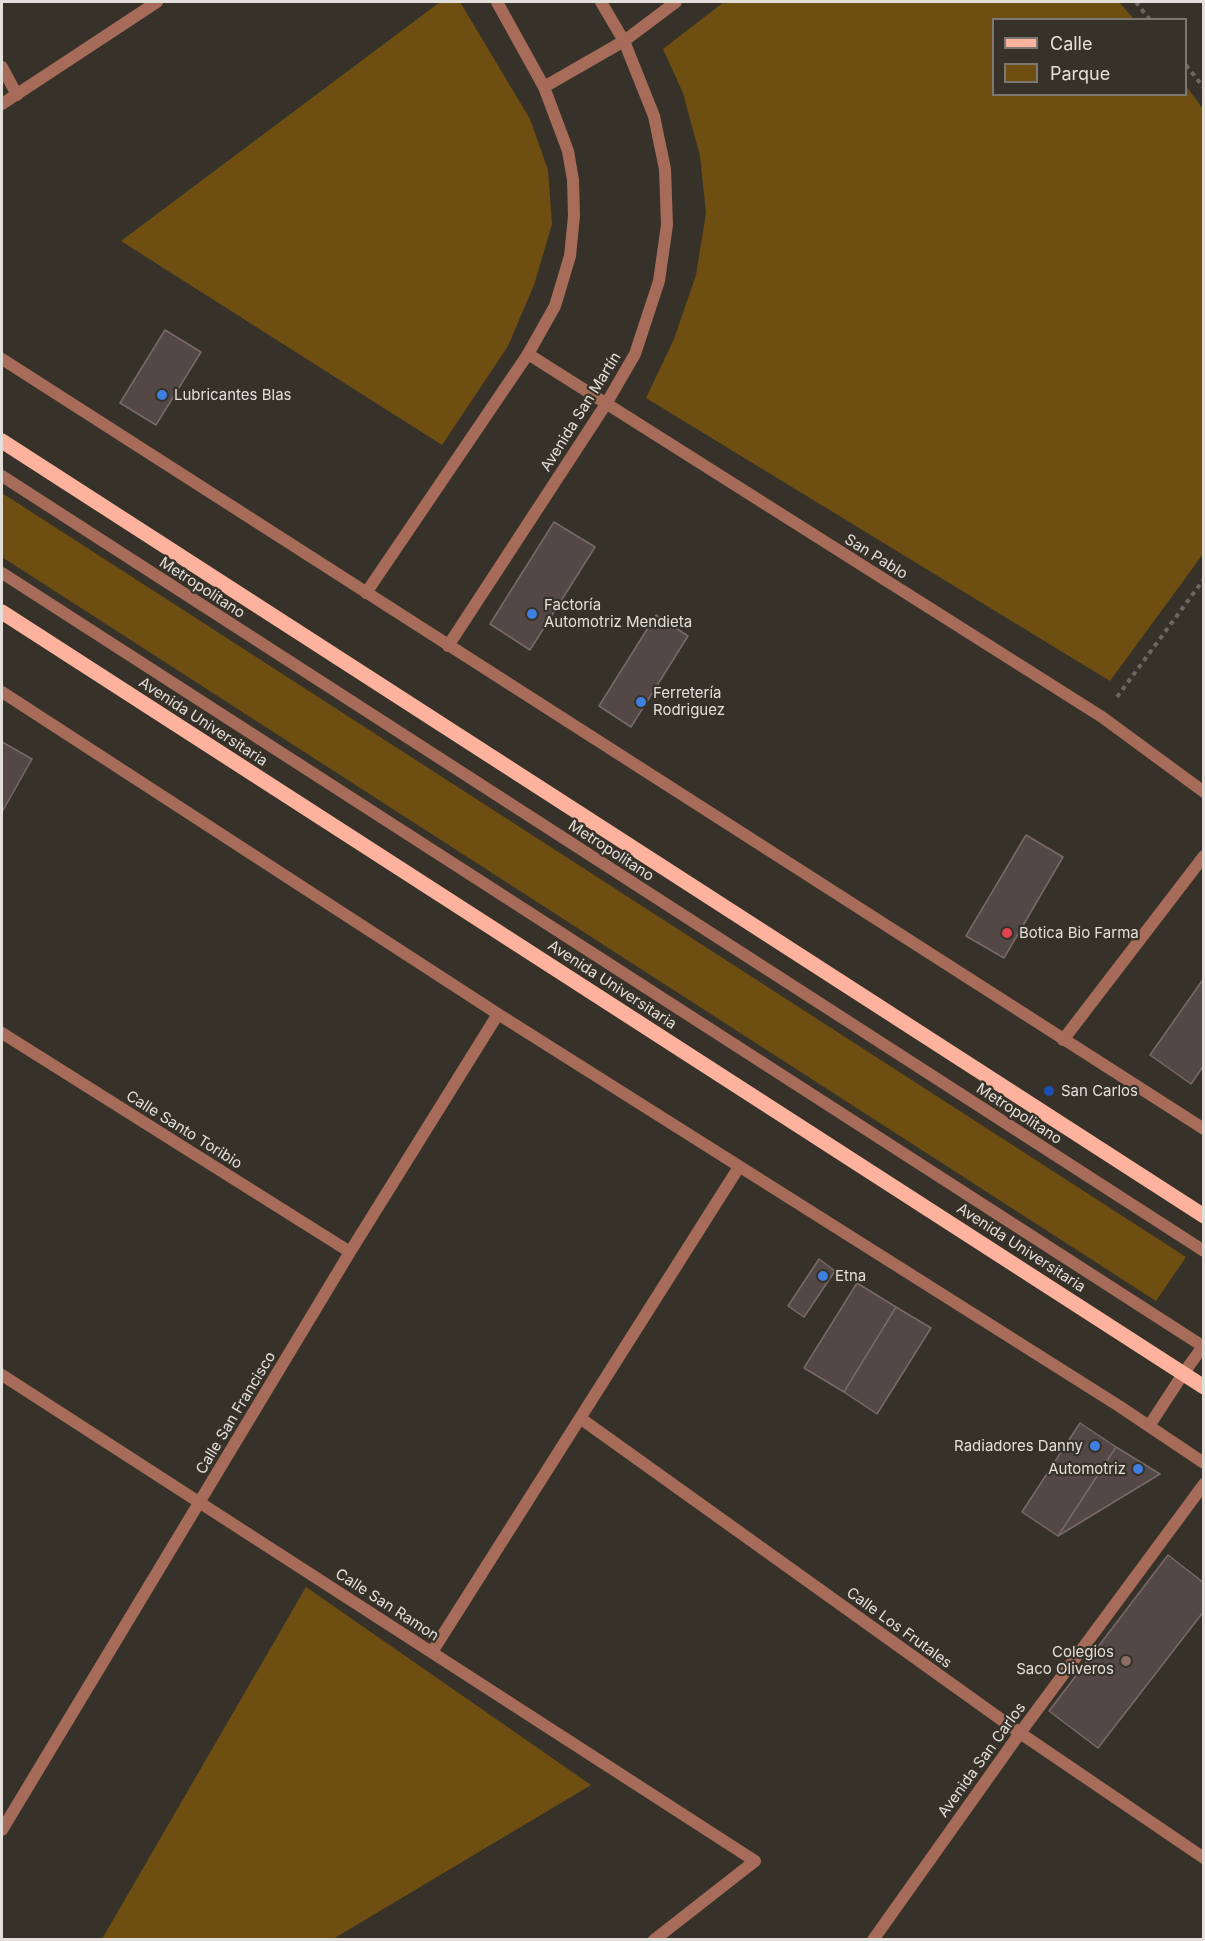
<!DOCTYPE html>
<html>
<head>
<meta charset="utf-8">
<style>
  body { margin:0 }
  #map { position:relative; width:1205px; height:1941px; overflow:hidden; background:#373229; font-family:Inter,sans-serif }
  canvas { display:block }
  .frame { position:absolute; inset:0; border:3px solid #e3dfda; pointer-events:none }
  .legend { position:absolute; left:992px; top:18px; width:195px; height:78px; box-sizing:border-box; background:#373229; border:2px solid #7c7770; margin:0; padding:8px 10px; list-style:none; font-size:18px; color:#e3dfda }
  .legend li { display:flex; align-items:center; gap:12px; height:30px }
  .legend b { width:30px; border:2px solid #7c7770 }
</style>
</head>
<body>
<div id="map">
<canvas width="1205" height="1941"></canvas>
<div class="frame"></div>
<ul class="legend">
<li><b style="height:8px;background:#fcb29c"></b>Calle</li>
<li><b style="height:16px;background:#6f4f11"></b>Parque</li>
</ul>
</div>
<script>
const ctx = document.querySelector('canvas').getContext('2d');
ctx.lineJoin = 'round';
function paint(path, color) { ctx.fillStyle = color; ctx.fill(path, 'evenodd'); }
const poly = rows => new Path2D(rows.map(r => 'M' + r).join(''));
function trace(path, color, width, dash) { ctx.strokeStyle = color; ctx.lineWidth = width; ctx.lineCap = dash ? 'butt' : 'round'; ctx.setLineDash(dash || []); ctx.stroke(path); }
function drawText(font, color, halo, rows, align = 'center') {
  ctx.font = font + ' Inter,sans-serif'; ctx.lineWidth = 4.5; ctx.setLineDash([]); ctx.textBaseline = 'middle'; ctx.strokeStyle = halo; ctx.fillStyle = color; for (const [text, x, y, turn = 0] of rows) {
    ctx.save(); ctx.translate(x, y); ctx.rotate((+turn || 0) * Math.PI / 180); ctx.textAlign = isNaN(turn) ? turn : align; if (halo) ctx.strokeText(text, 0, 0); ctx.fillText(text, 0, 0); ctx.restore();
  }
}
paint(poly([
  [440,2,460,2,530,119,548,170,552,224,534,285,508,346,442,445,121,241],
  [724,2,1119,2,1134,19,994,20,994,94,1186,94,1186,86,1203,109,1203,554,1110,681,646,398,674,339,696,275,706,213,700,156,683,93,663,49],
  [2,493,1186,1257,1156,1301,2,557],
  [306,1587,591,1785,333,1939,102,1939]
]), '#6f4f11');
const building = poly([
  [165,330,201,352,156,425,120,403,165,330],
  [554,522,595,547,530,650,490,624,554,522],
  [656,615,688,636,631,727,599,706,656,615],
  [2,742,32,759,2,812,2,742],
  [1026,835,1063,857,1004,958,966,936,1026,835],
  [1204,978,1204,1065,1191,1084,1150,1055,1204,978],
  [819,1259,835,1271,804,1317,788,1306,819,1259],
  [857,1283,896,1307,844,1392,804,1368,857,1283],
  [896,1307,931,1328,877,1414,844,1392,896,1307],
  [1080,1423,1116,1447,1058,1536,1022,1512,1080,1423],
  [1116,1447,1160,1474,1058,1536,1116,1447],
  [1168,1555,1204,1583,1204,1611,1098,1748,1049,1711,1168,1555]
]);
paint(building, '#544846');
trace(building, '#776a68', 1.5);
trace(poly([
  [1136,2,1150,20],
  [1186,65,1204,88],
  [1117,697,1204,579]
]), '#6c6760', 4, [4.5, 4.5]);
trace(poly([
  [2,476,1204,1251],
  [2,573,1204,1347]
]), '#a76b59', 12);
trace(poly([
  [2,67,17,95]
]), '#a76b59', 12);
trace(poly([
  [544,87,624,41,676,2],
  [2,104,157,2],
  [528,354,1102,717,1204,792],
  [2,692,498,1014,1119,1406,1204,1463],
  [2,1033,350,1252],
  [1063,1040,1204,856],
  [2,1375,755,1861,654,1940],
  [580,1418,1020,1733,1204,1858],
  [1149,1426,1183,1374],
  [432,1652,739,1167],
  [2,1830,350,1252,498,1014],
  [873,1940,1020,1733,1204,1484]
]), '#a76b59', 12);
trace(poly([
  [2,359,1204,1129],
  [366,593,528,354,555,306,570,256,574,216,573,180,568,151,544,87,497,2],
  [448,646,606,404,635,354,659,281,667,225,665,169,654,116,624,41,601,2],
  [1183,1374,1204,1345]
]), '#a76b59', 12);
trace(poly([
  [2,441,1204,1216],
  [2,612,1204,1387]
]), '#fcb29c', 15);
for (const [x, y, r, color] of [
  [162,395,6,"#3f7fe0"],
  [532,614,6,"#3f7fe0"],
  [641,702,6,"#3f7fe0"],
  [1007,933,6,"#e0444e"],
  [1049,1091,6,"#1a4fb4"],
  [823,1276,6,"#3f7fe0"],
  [1095,1446,6,"#3f7fe0"],
  [1138,1469,6,"#3f7fe0"],
  [1126,1661,6,"#8d6e63"]
]) { const dot = new Path2D(); dot.arc(x, y, r, 0, 2 * Math.PI); ctx.fillStyle = color; ctx.fill(dot); trace(dot, '#373229', 2); }
drawText('15px', '#e3dfda', '#373229', [
  ["Lubricantes Blas",174,395],
  ["Factoría",544,605],
  ["Automotriz Mendieta",544,622],
  ["Ferretería",653,693],
  ["Rodriguez",653,710],
  ["Botica Bio Farma",1019,933],
  ["San Carlos",1061,1091],
  ["Etna",835,1276],
  ["Radiadores Danny",1083,1446,"right"],
  ["Automotriz",1126,1469,"right"],
  ["Colegios",1114,1652,"right"],
  ["Saco Oliveros",1114,1669,"right"]
], 'left');
drawText('15px', '#e3dfda', '#373229', [
  ["Avenida San Martín",581,412,-58],
  ["San Pablo",876,557,32],
  ["Metropolitano",202,588,33],
  ["Avenida Universitaria",203,722,33],
  ["Metropolitano",611,851,33],
  ["Avenida Universitaria",612,985,33],
  ["Metropolitano",1019,1114,33],
  ["Calle Santo Toribio",184,1130,32],
  ["Avenida Universitaria",1021,1248,33],
  ["Calle San Francisco",236,1413,-59],
  ["Calle San Ramon",387,1605,33],
  ["Calle Los Frutales",899,1628,36],
  ["Avenida San Carlos",982,1760,-54]
]);
</script>
</body>
</html>
